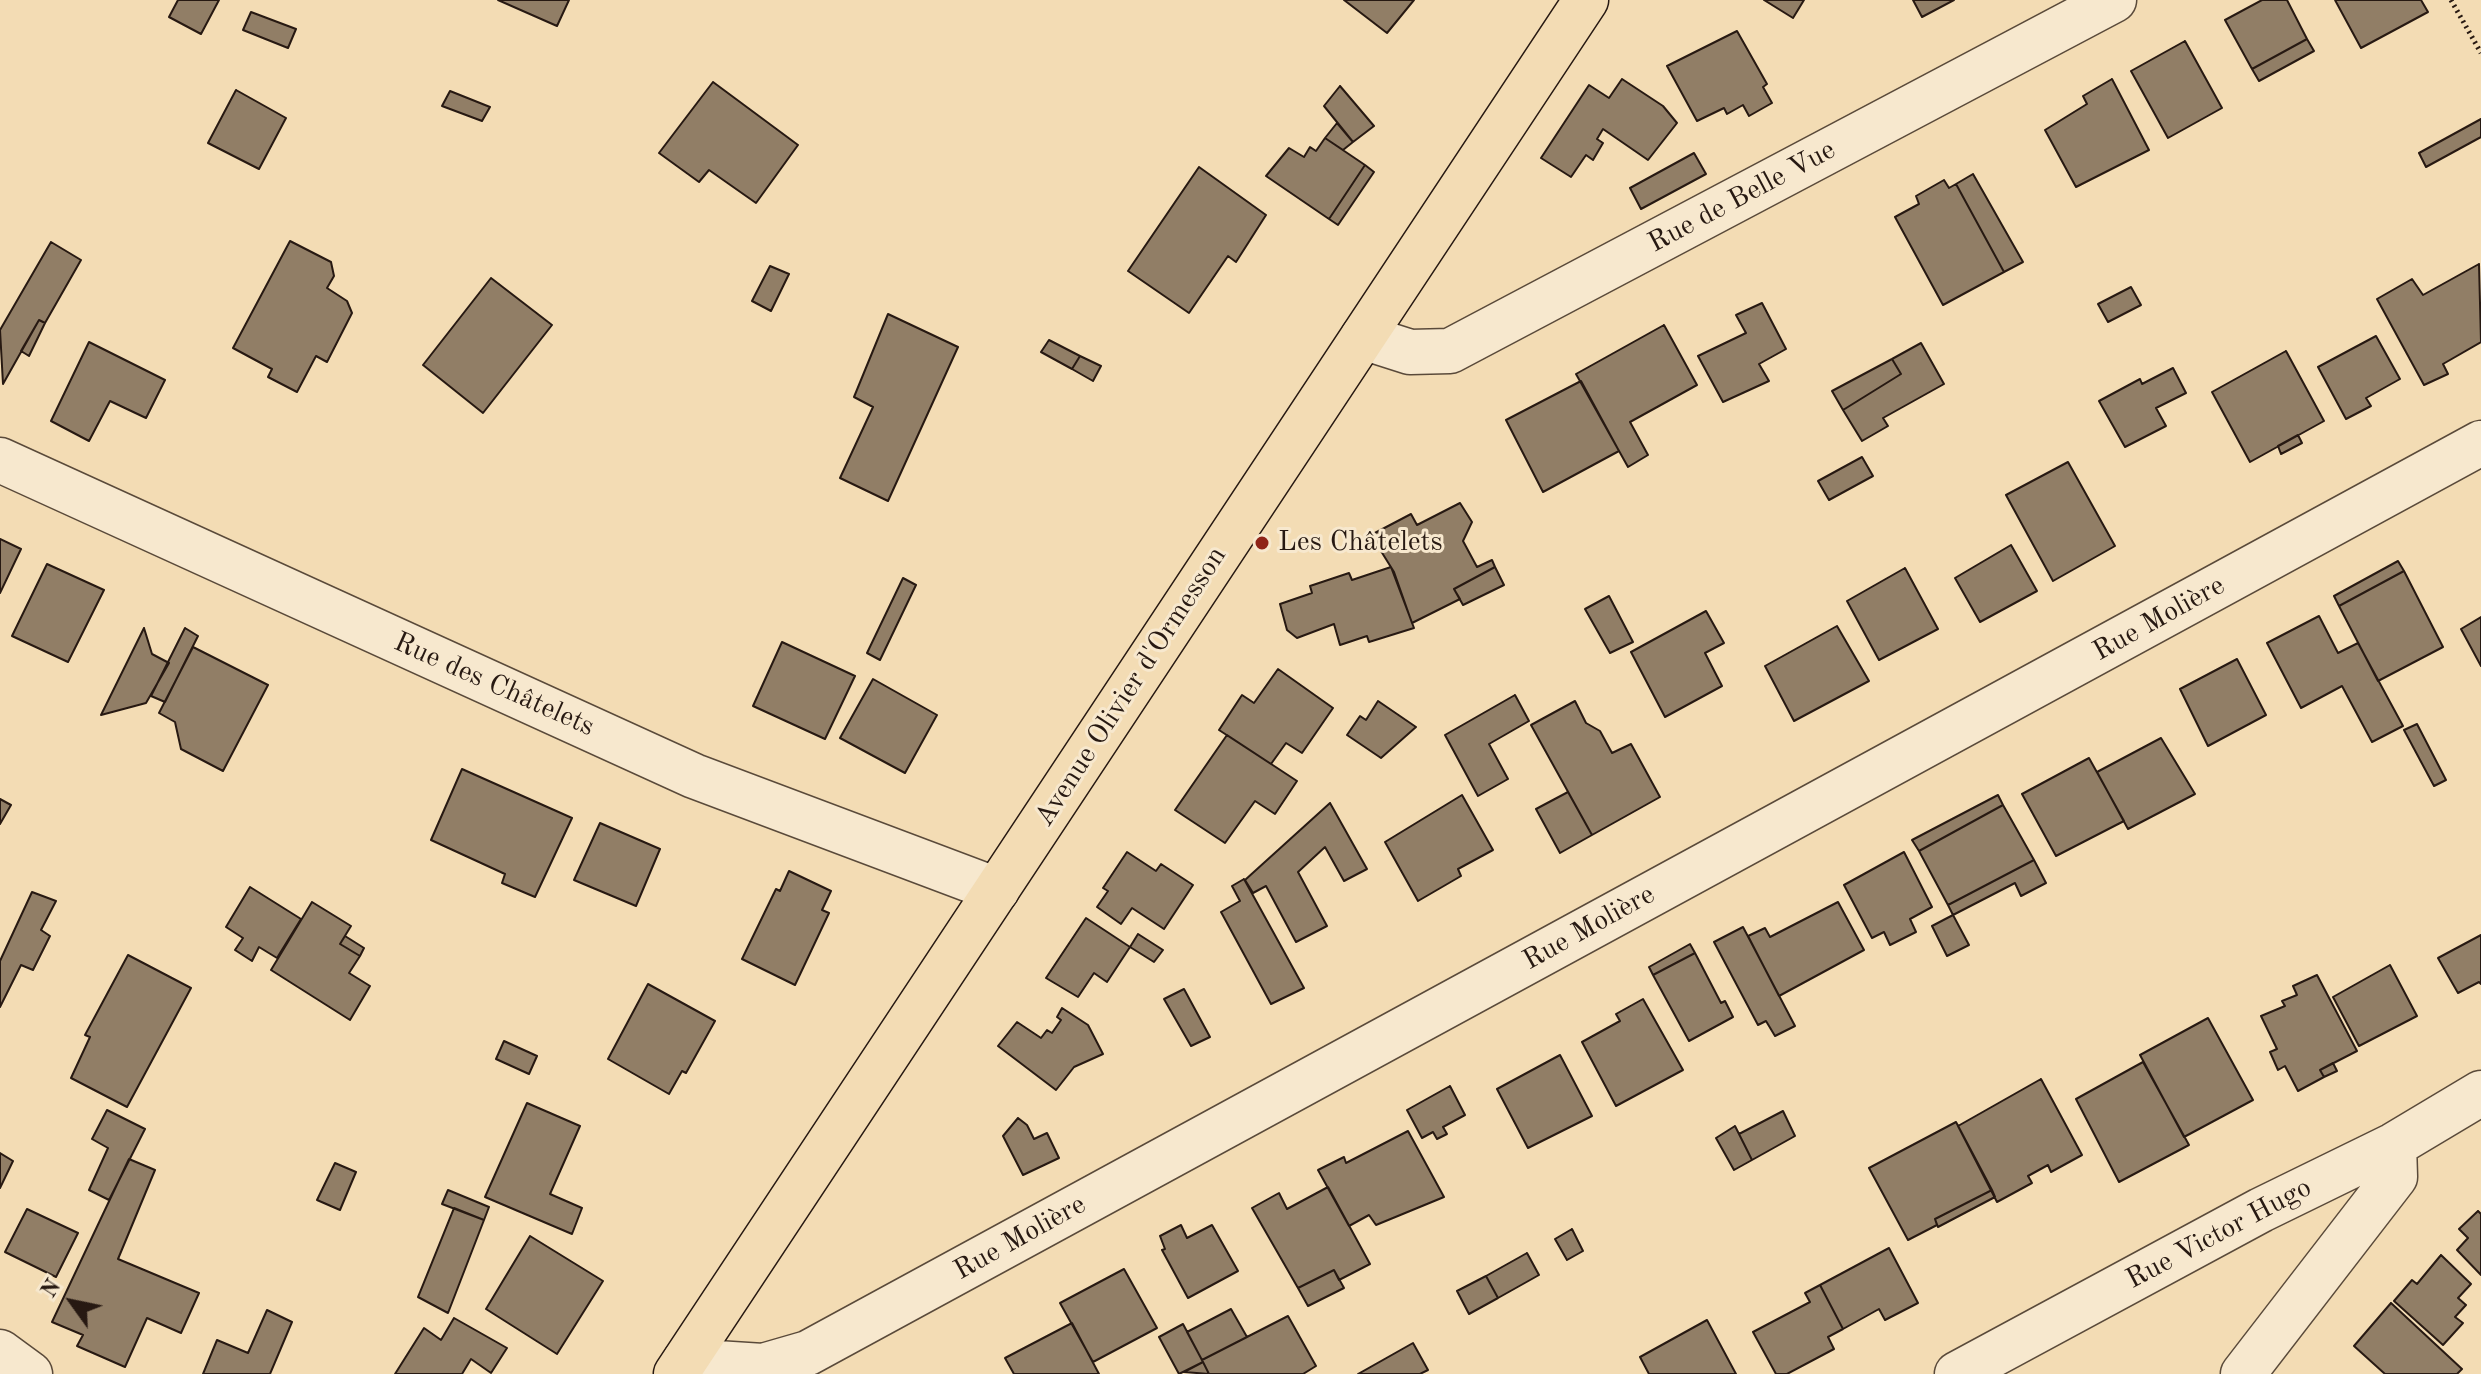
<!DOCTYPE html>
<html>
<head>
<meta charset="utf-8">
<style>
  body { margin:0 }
  #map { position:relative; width:2481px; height:1374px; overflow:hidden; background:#f3dcb4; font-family:"Old Standard TT",serif }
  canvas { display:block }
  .north { position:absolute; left:32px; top:1262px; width:80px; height:80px; -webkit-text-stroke:6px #f7e8ce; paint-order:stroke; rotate:303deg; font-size:22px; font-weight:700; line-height:32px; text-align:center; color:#271912 }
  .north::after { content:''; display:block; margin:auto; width:28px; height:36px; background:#271912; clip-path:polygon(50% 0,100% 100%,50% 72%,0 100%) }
</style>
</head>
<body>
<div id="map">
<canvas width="2481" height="1374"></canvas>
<div class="north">N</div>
</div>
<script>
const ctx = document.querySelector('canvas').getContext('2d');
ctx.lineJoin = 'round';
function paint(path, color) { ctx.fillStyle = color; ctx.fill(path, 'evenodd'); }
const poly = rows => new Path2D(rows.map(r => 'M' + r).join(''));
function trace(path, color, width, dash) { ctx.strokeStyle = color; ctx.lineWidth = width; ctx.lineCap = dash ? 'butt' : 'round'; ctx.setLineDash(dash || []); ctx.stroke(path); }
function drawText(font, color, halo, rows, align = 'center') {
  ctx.font = font + ' "Old Standard TT",serif'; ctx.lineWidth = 6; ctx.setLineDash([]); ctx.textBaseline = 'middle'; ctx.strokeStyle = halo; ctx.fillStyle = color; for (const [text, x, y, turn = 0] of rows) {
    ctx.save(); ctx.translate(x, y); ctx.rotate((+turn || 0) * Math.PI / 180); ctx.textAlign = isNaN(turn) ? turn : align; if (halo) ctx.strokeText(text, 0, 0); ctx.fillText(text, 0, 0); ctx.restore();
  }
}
const building = poly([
  [178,0,219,0,201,34,169,17,178,0],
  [498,0,569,0,557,26,498,0],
  [1344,0,1414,0,1387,33,1344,0],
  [1764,0,1804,0,1793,18,1764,0],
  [1913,0,1954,0,1922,17,1913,0],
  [2262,0,2287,0,2307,39,2252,69,2225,20,2262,0],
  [2335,0,2421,0,2428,12,2361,48,2335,0],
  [251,12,296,29,288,48,243,30,251,12],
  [1737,31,1767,84,1763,87,1772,103,1749,116,1743,105,1727,114,1724,108,1697,121,1667,66,1737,31],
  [2307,39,2314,51,2259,81,2252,69,2307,39],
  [2185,41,2222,108,2168,138,2131,71,2185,41],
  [1622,79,1663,106,1677,123,1648,160,1603,129,1597,139,1603,143,1593,160,1586,155,1571,177,1541,158,1589,85,1609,98,1622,79],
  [2112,79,2149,150,2076,187,2045,130,2087,104,2083,96,2112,79],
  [713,82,798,145,756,203,709,170,699,182,659,153,713,82],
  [1340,86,1374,126,1353,142,1324,106,1340,86],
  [236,90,286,118,259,169,208,143,236,90],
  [450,91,490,107,482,121,442,106,450,91],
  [2481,119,2481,137,2426,167,2419,153,2481,119],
  [1337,123,1353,142,1343,150,1325,138,1337,123],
  [1325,138,1365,165,1329,219,1266,176,1289,148,1304,157,1310,147,1316,151,1325,138],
  [1694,153,1706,174,1641,209,1630,188,1694,153],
  [1365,165,1374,172,1338,225,1329,219,1365,165],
  [1199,167,1266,215,1236,262,1228,256,1189,313,1128,271,1199,167],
  [1973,174,2023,262,2004,272,1956,184,1973,174],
  [1944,180,1949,188,1956,184,2004,272,1943,305,1895,217,1919,204,1916,196,1944,180],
  [290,241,331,262,334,276,327,288,347,301,352,313,327,362,316,356,297,392,268,377,272,369,233,348,290,241],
  [51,242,81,260,45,323,39,320,3,384,0,330,51,242],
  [2479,264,2481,342,2443,364,2448,374,2424,385,2377,299,2412,279,2423,295,2479,264],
  [770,266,789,274,771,311,752,301,770,266],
  [491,278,552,325,483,413,423,365,491,278],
  [2131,287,2141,305,2108,322,2098,304,2131,287],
  [1762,303,1786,349,1759,364,1769,381,1723,402,1698,356,1746,333,1736,315,1762,303],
  [888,314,958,347,888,501,840,478,873,407,854,397,888,314],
  [39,320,45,323,29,356,21,351,39,320],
  [1664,325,1697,385,1630,422,1648,455,1628,467,1576,374,1664,325],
  [2376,336,2400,379,2366,398,2371,406,2346,419,2318,367,2376,336],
  [1049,340,1080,356,1072,369,1041,352,1049,340],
  [89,342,165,380,146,418,110,401,89,441,51,421,89,342],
  [1921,343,1944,384,1883,418,1888,426,1862,441,1843,410,1901,374,1892,359,1921,343],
  [2286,351,2324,421,2250,462,2212,392,2286,351],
  [1080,356,1101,366,1093,381,1072,369,1080,356],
  [1892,359,1901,374,1843,410,1832,391,1892,359],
  [2173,368,2186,393,2156,408,2166,426,2125,447,2099,401,2140,379,2142,384,2173,368],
  [1581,381,1619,451,1543,492,1506,420,1581,381],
  [2298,435,2302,443,2281,454,2278,446,2298,435],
  [1862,457,1873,476,1829,500,1818,481,1862,457],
  [2068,462,2115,546,2053,581,2006,495,2068,462],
  [1460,503,1472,522,1463,541,1477,567,1492,560,1495,567,1454,589,1460,599,1412,623,1394,572,1371,535,1411,514,1417,525,1460,503],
  [0,539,21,549,0,593,0,539],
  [2011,545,2037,591,1980,622,1955,578,2011,545],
  [2398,561,2404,571,2339,606,2334,596,2398,561],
  [47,564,104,590,68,662,12,636,47,564],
  [1391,567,1414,628,1369,642,1367,636,1340,645,1334,624,1297,638,1287,630,1280,604,1312,593,1310,586,1349,573,1352,580,1391,567],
  [1495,567,1504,585,1463,605,1454,589,1495,567],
  [1905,568,1938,629,1879,660,1847,601,1905,568],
  [2404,571,2443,647,2378,681,2339,606,2404,571],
  [903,578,916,585,880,660,867,653,903,578],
  [1609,596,1633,642,1610,653,1585,609,1609,596],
  [1706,611,1724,643,1705,653,1722,686,1665,717,1631,652,1706,611],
  [2319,616,2338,653,2358,643,2403,726,2372,742,2342,686,2301,708,2267,643,2319,616],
  [2481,617,2481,666,2461,629,2481,617],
  [1837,626,1869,681,1794,721,1765,666,1837,626],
  [144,628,152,654,169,663,146,703,101,715,144,628],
  [185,628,198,636,165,702,151,696,185,628],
  [782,642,855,676,825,739,753,706,782,642],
  [193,647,268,685,223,771,181,749,175,722,159,713,193,647],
  [2237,659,2266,715,2208,746,2180,689,2237,659],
  [1278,669,1333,708,1302,753,1286,743,1271,764,1219,730,1242,695,1254,703,1278,669],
  [873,679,937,715,905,773,840,738,873,679],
  [1515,695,1529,721,1489,744,1508,779,1478,796,1445,735,1515,695],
  [1378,701,1416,727,1381,758,1347,735,1360,716,1366,720,1378,701],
  [1575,701,1586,723,1600,731,1612,753,1631,744,1660,797,1592,835,1531,725,1575,701],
  [2417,724,2446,780,2434,786,2404,730,2417,724],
  [1227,735,1297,781,1275,814,1255,801,1225,843,1175,810,1227,735],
  [2161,738,2195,794,2128,829,2097,772,2161,738],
  [2089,758,2124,821,2056,856,2022,794,2089,758],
  [462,769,572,818,535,897,502,883,505,874,431,840,462,769],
  [1568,792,1592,835,1560,853,1536,809,1568,792],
  [1462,795,1493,850,1458,869,1461,876,1418,901,1385,842,1462,795],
  [1998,795,2003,805,1919,851,1912,840,1998,795],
  [0,799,11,805,0,824,0,799],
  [1330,803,1367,869,1344,881,1325,847,1298,872,1327,926,1296,942,1266,886,1253,893,1245,880,1330,803],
  [2003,805,2034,860,1948,905,1919,851,2003,805],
  [600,823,660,849,636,906,574,880,600,823],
  [1127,852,1156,871,1161,864,1193,885,1164,929,1132,908,1121,924,1097,907,1108,891,1103,888,1127,852],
  [1904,852,1932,907,1910,919,1916,932,1890,945,1884,932,1872,938,1844,885,1904,852],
  [2034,860,2046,883,2021,896,2015,883,1953,915,1948,905,2034,860],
  [789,871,831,891,822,910,829,913,795,985,742,959,776,889,780,891,789,871],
  [1244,879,1304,988,1271,1004,1221,912,1240,901,1232,886,1244,879],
  [250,887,301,919,277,958,259,947,252,961,235,950,243,938,226,927,250,887],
  [32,892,56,901,41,930,50,936,33,970,21,965,0,1007,0,961,32,892],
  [312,902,351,926,340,944,360,956,349,973,370,986,350,1020,271,970,312,902],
  [1838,902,1864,950,1779,996,1748,936,1765,928,1770,937,1838,902],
  [1953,915,1969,945,1947,956,1932,926,1953,915],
  [1086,918,1130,947,1107,982,1094,973,1078,997,1046,978,1086,918],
  [1743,927,1795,1026,1775,1036,1766,1021,1758,1025,1714,942,1743,927],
  [1138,934,1163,950,1154,962,1130,947,1138,934],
  [2481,935,2481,984,2479,982,2458,993,2438,958,2481,935],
  [345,936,364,948,360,956,340,944,345,936],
  [1690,944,1695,953,1653,975,1649,967,1690,944],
  [1695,953,1721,1003,1725,1001,1733,1017,1689,1041,1653,975,1695,953],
  [128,955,191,988,127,1107,71,1078,90,1037,85,1035,128,955],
  [2390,965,2417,1016,2359,1046,2333,997,2390,965],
  [2317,975,2357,1051,2320,1070,2324,1077,2298,1091,2285,1066,2278,1070,2270,1052,2277,1049,2261,1016,2285,1006,2282,1001,2297,995,2293,986,2317,975],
  [648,984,715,1021,686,1073,682,1071,669,1094,608,1059,648,984],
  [1184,989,1210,1037,1191,1046,1164,999,1184,989],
  [1643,999,1683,1070,1616,1106,1582,1042,1620,1021,1616,1014,1643,999],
  [1062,1008,1088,1025,1103,1054,1074,1067,1056,1090,998,1046,1017,1022,1041,1038,1047,1030,1052,1033,1061,1020,1057,1017,1062,1008],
  [2208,1018,2253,1100,2184,1137,2140,1055,2208,1018],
  [504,1041,537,1056,529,1074,496,1059,504,1041],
  [1560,1055,1592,1116,1528,1148,1497,1089,1560,1055],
  [2143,1062,2189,1145,2119,1182,2076,1099,2143,1062],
  [2333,1063,2337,1071,2324,1077,2320,1070,2333,1063],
  [2041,1079,2082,1155,2051,1172,2048,1165,2028,1176,2032,1183,1997,1202,1958,1126,2041,1079],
  [1450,1086,1465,1115,1443,1127,1447,1134,1437,1139,1433,1132,1422,1138,1407,1110,1450,1086],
  [527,1103,580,1126,550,1194,582,1208,572,1234,485,1197,527,1103],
  [107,1110,145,1129,109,1200,89,1190,108,1148,92,1139,107,1110],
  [1783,1111,1795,1136,1752,1160,1739,1134,1783,1111],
  [1018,1118,1027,1125,1034,1139,1047,1133,1059,1158,1023,1175,1003,1136,1018,1118],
  [1956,1122,1992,1190,1935,1219,1937,1225,1908,1240,1869,1168,1956,1122],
  [1735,1126,1752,1160,1734,1170,1716,1138,1735,1126],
  [1408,1131,1444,1197,1376,1225,1369,1215,1349,1226,1318,1170,1344,1157,1346,1163,1408,1131],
  [0,1153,13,1161,0,1188,0,1153],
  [129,1159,155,1170,118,1259,199,1293,181,1333,147,1318,125,1367,77,1346,83,1335,52,1322,129,1159],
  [335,1163,356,1172,340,1210,317,1200,335,1163],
  [1328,1187,1370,1264,1339,1280,1334,1270,1298,1288,1252,1208,1279,1193,1287,1209,1328,1187],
  [448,1190,489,1207,484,1220,442,1204,448,1190],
  [1992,1190,1995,1197,1938,1227,1935,1219,1992,1190],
  [454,1208,484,1220,448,1313,418,1297,454,1208],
  [27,1209,78,1233,56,1277,5,1252,27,1209],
  [2478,1211,2481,1214,2481,1275,2457,1250,2468,1238,2459,1229,2478,1211],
  [1181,1225,1187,1238,1212,1225,1238,1271,1188,1298,1162,1250,1165,1249,1160,1236,1181,1225],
  [1572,1229,1583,1251,1567,1260,1555,1239,1572,1229],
  [530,1236,603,1281,557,1354,486,1309,530,1236],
  [1889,1248,1918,1303,1885,1320,1879,1309,1843,1329,1820,1285,1889,1248],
  [1527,1253,1539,1275,1498,1298,1486,1276,1527,1253],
  [2441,1255,2471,1284,2458,1298,2466,1305,2455,1317,2463,1323,2443,1345,2394,1301,2412,1280,2417,1284,2441,1255],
  [1124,1269,1157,1328,1093,1362,1060,1303,1124,1269],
  [1334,1270,1344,1288,1308,1306,1298,1288,1334,1270],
  [1486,1276,1498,1298,1469,1314,1457,1291,1486,1276],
  [1820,1285,1843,1329,1828,1337,1834,1349,1787,1374,1776,1374,1753,1332,1810,1302,1805,1293,1820,1285],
  [2391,1303,2462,1369,2457,1374,2385,1374,2354,1346,2391,1303],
  [1231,1309,1247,1337,1202,1360,1187,1332,1231,1309],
  [267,1310,292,1322,270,1374,203,1374,217,1340,248,1353,267,1310],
  [1288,1316,1316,1366,1303,1374,1209,1374,1202,1360,1288,1316],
  [454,1318,507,1348,491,1373,471,1359,462,1374,395,1374,424,1328,441,1340,454,1318],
  [1707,1320,1736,1374,1649,1374,1640,1357,1707,1320],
  [1072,1323,1099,1374,1014,1374,1005,1358,1072,1323],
  [1183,1324,1203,1362,1179,1374,1159,1337,1183,1324],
  [1413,1343,1428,1370,1420,1374,1358,1374,1413,1343],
  [1203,1362,1209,1374,1184,1372,1203,1362]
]);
paint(building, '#917e66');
trace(building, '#271912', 2);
const minor = poly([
  [1363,337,1410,352,1450,351,2114,0],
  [0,460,694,776,997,890],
  [0,1352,30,1374],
  [685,1361,763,1366,808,1353,2481,443],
  [1957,1374,2261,1210,2394,1145,2481,1093],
  [2243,1374,2395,1177,2394,1145]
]);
const major = poly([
  [676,1374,1586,0]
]);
trace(minor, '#5a4a3a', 47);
trace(major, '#271912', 47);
trace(poly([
  [2451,0,2481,53]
]), '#271912', 5, [2, 4]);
trace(minor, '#f7e8ce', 44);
trace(major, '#f3dcb4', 44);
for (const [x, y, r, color] of [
  [1262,543,8,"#8f2418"]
]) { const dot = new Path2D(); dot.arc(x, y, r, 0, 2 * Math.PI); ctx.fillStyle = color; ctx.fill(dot); trace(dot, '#f7e8ce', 3); }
drawText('28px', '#271912', '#f7e8ce', [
  ["Rue de Belle Vue",1742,197,-28],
  ["Rue Molière",2159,619,-29],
  ["Rue des Châtelets",494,685,24],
  ["Avenue Olivier d'Ormesson",1131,687,-57],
  ["Rue Molière",1589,928,-29],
  ["Rue Victor Hugo",2219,1234,-28],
  ["Rue Molière",1020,1238,-29]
]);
drawText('28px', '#271912', '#f7e8ce', [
  ["Les Châtelets",1278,543]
], 'left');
</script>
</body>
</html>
